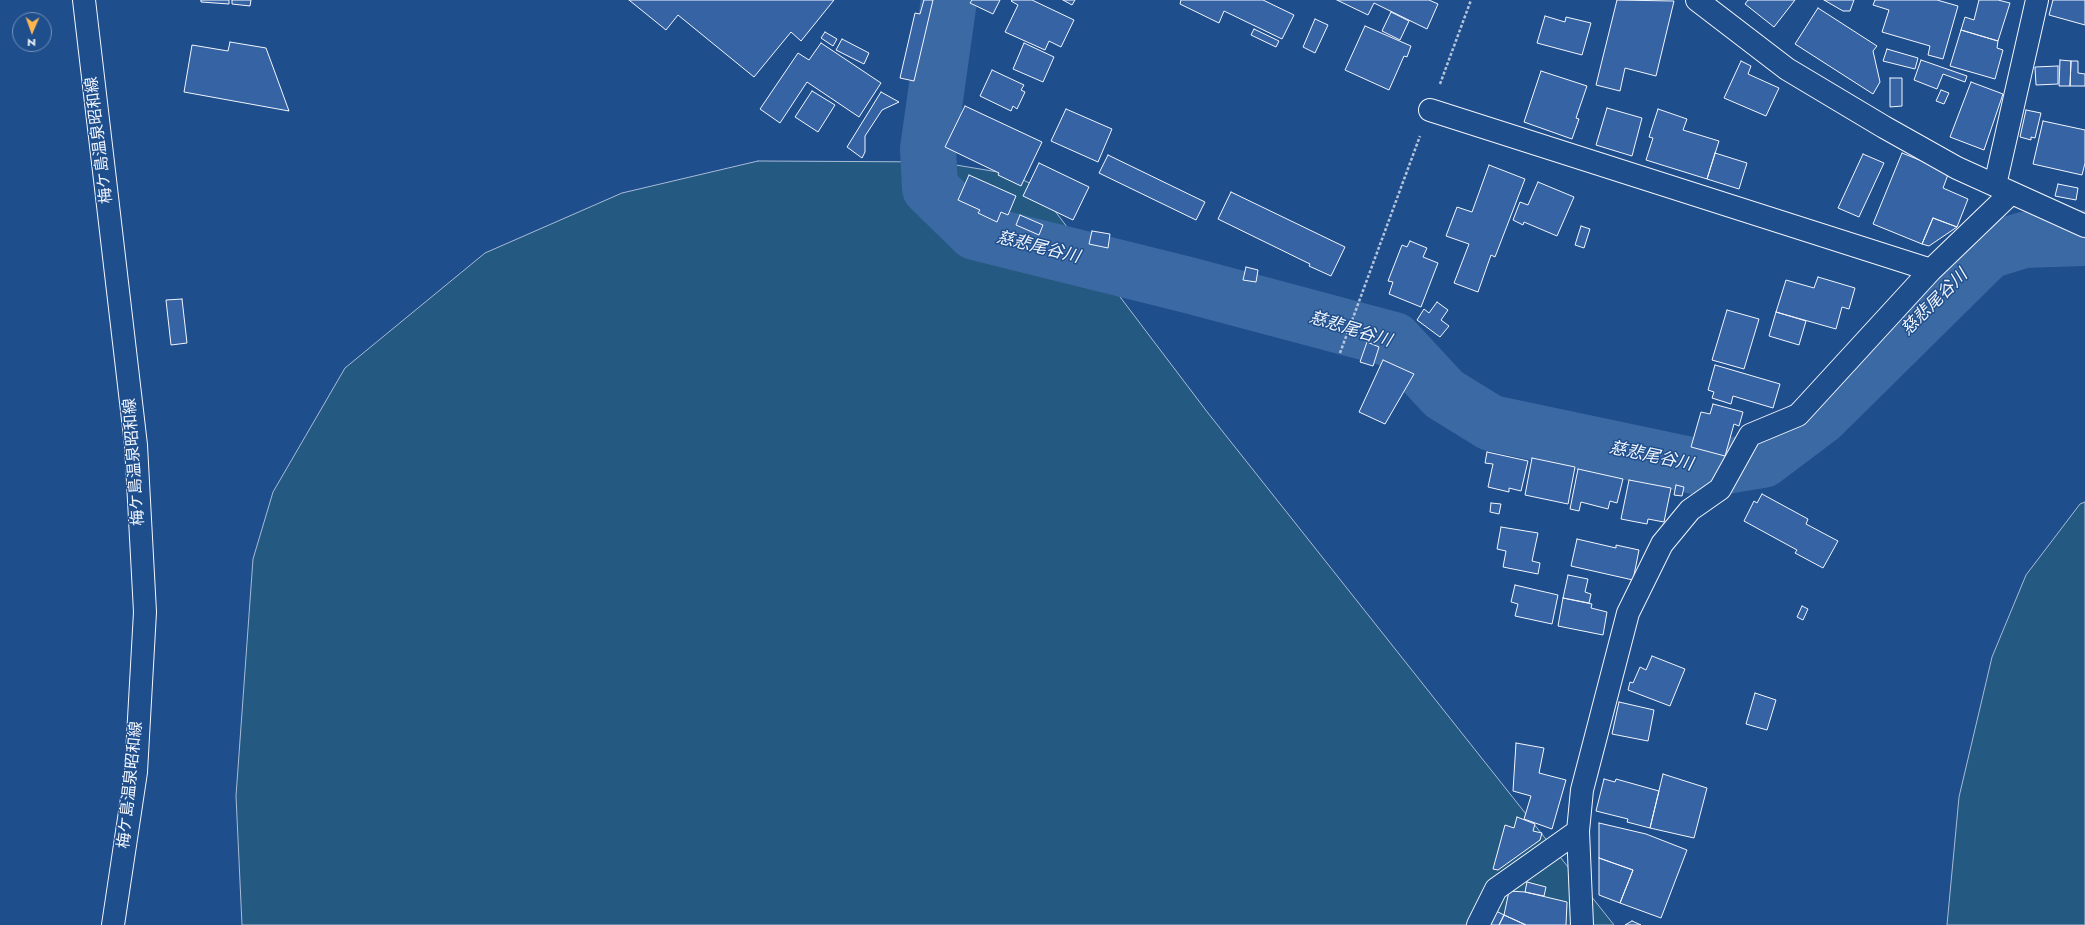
<!DOCTYPE html>
<html>
<head>
<meta charset="utf-8">
<style>
  body { margin:0 }
  #map { position:relative; width:2085px; height:925px; overflow:hidden; background:#1f4e8c; font-family:Jost,sans-serif }
  canvas { display:block }
  .north { position:absolute; left:12px; top:12px; width:40px; height:40px; box-sizing:border-box; background:#1f4e8c; border:1px solid #7391ba; border-radius:50%; rotate:182deg; font-size:11px; font-weight:700; line-height:16px; text-align:center; color:#f2f6ff }
  .north::after { content:''; display:block; margin:auto; width:14px; height:18px; background:#ffb74d; clip-path:polygon(50% 0,100% 100%,50% 72%,0 100%) }
</style>
</head>
<body>
<div id="map">
<canvas width="2085" height="925"></canvas>
<div class="north">N</div>
</div>
<script>
const ctx = document.querySelector('canvas').getContext('2d');
ctx.lineJoin = 'round';
function paint(path, color) { ctx.fillStyle = color; ctx.fill(path, 'evenodd'); }
const poly = rows => new Path2D(rows.map(r => 'M' + r).join(''));
function trace(path, color, width, dash) { ctx.strokeStyle = color; ctx.lineWidth = width; ctx.lineCap = dash ? 'butt' : 'round'; ctx.setLineDash(dash || []); ctx.stroke(path); }
function drawText(font, color, halo, rows, align = 'center') {
  ctx.font = font + ' Jost,"Noto Sans JP",sans-serif'; ctx.lineWidth = 3; ctx.setLineDash([]); ctx.textBaseline = 'middle'; ctx.strokeStyle = halo; ctx.fillStyle = color; for (const [text, x, y, turn = 0] of rows) {
    ctx.save(); ctx.translate(x, y); ctx.rotate((+turn || 0) * Math.PI / 180); ctx.textAlign = isNaN(turn) ? turn : align; if (halo) ctx.strokeText(text, 0, 0); ctx.fillText(text, 0, 0); ctx.restore();
  }
}
const green = poly([
  [758,161,938,162,1010,174,1036,186,1208,413,1614,925,242,925,236,796,253,559,273,492,345,368,485,253,622,193,758,161],
  [2085,502,2085,925,1947,925,1959,797,1992,657,2026,575,2080,504,2085,502]
]);
paint(green, '#245a82');
trace(green, '#a8bbd7', 1);
trace(poly([
  [949,0,928,149,930,188,975,232,1188,285,1394,340,1444,394,1491,423,1709,469,1763,460,1820,417,1988,251,2024,240,2085,238]
]), '#3b69a3', 56);
const building = poly([
  [201,0,229,0,229,4,201,2,201,0],
  [232,0,251,0,250,6,232,4,232,0],
  [629,0,834,0,801,41,791,32,754,77,678,15,666,30,629,0],
  [924,0,933,0,914,81,900,78,915,13,920,14,924,0],
  [972,0,1000,0,993,14,970,3,972,0],
  [1012,0,1032,0,1074,20,1061,47,1049,41,1045,50,1005,32,1018,5,1011,1,1012,0],
  [1063,0,1075,0,1072,5,1063,0],
  [1181,0,1263,0,1294,15,1282,39,1224,11,1219,23,1180,4,1181,0],
  [1337,0,1429,0,1438,4,1427,29,1374,3,1368,15,1337,0],
  [1617,0,1674,1,1656,76,1625,68,1620,91,1596,85,1617,0],
  [1748,0,1795,0,1774,27,1745,4,1748,0],
  [1824,0,1854,0,1850,11,1843,11,1824,0],
  [1875,0,1937,0,1958,6,1943,59,1928,55,1930,46,1882,32,1889,10,1873,5,1875,0],
  [1979,0,1998,0,2010,3,1998,41,1961,30,1965,17,1974,20,1979,0],
  [2053,0,2085,0,2085,25,2049,15,2053,0],
  [1818,8,1877,46,1873,51,1880,82,1873,94,1795,44,1818,8],
  [1391,12,1409,21,1400,40,1382,31,1391,12],
  [1545,16,1565,22,1566,17,1591,23,1582,55,1537,43,1545,16],
  [1315,19,1328,25,1315,53,1303,47,1315,19],
  [1365,26,1411,46,1407,57,1404,56,1389,90,1345,70,1365,26],
  [1254,29,1279,41,1276,47,1251,35,1254,29],
  [1961,30,1998,41,1997,48,2003,50,1995,79,1950,66,1961,30],
  [825,32,837,39,833,46,821,38,825,32],
  [842,39,869,53,864,64,836,50,842,39],
  [230,42,266,48,289,111,184,92,192,45,228,51,230,42],
  [821,43,881,83,859,117,807,82,780,123,760,109,798,53,809,60,821,43],
  [1024,43,1054,57,1043,82,1013,69,1024,43],
  [1887,49,1918,58,1915,69,1883,61,1887,49],
  [1921,60,1967,76,1965,82,1943,74,1937,89,1914,80,1921,60],
  [2060,60,2071,61,2070,86,2059,86,2060,60],
  [1741,61,1751,66,1748,74,1779,88,1766,116,1724,98,1741,61],
  [2071,61,2078,61,2078,73,2085,74,2085,86,2070,86,2071,61],
  [2058,66,2058,84,2036,85,2035,67,2058,66],
  [992,70,1024,85,1021,90,1025,92,1017,109,1013,106,1011,111,980,96,992,70],
  [1541,71,1587,86,1576,118,1579,119,1572,139,1524,122,1541,71],
  [1890,78,1902,78,1902,106,1890,107,1890,78],
  [1971,82,2003,94,1984,150,1950,137,1971,82],
  [1941,90,1949,93,1944,104,1936,101,1941,90],
  [812,91,835,105,818,132,795,117,812,91],
  [881,92,899,102,882,110,865,136,865,152,862,158,847,147,881,92],
  [965,106,1042,142,1021,186,998,175,999,173,945,147,965,106],
  [1607,108,1642,118,1632,156,1596,145,1607,108],
  [1066,109,1112,129,1098,162,1051,141,1066,109],
  [1658,109,1687,119,1683,130,1719,141,1707,179,1646,160,1653,138,1649,137,1658,109],
  [2026,110,2041,113,2035,138,2031,137,2031,140,2020,137,2026,110],
  [2043,121,2085,130,2085,163,2082,175,2033,164,2043,121],
  [1715,153,1747,163,1739,189,1707,179,1715,153],
  [1902,153,1949,172,1943,188,1968,199,1957,227,1933,218,1922,244,1873,224,1902,153],
  [1863,154,1884,163,1859,217,1838,208,1863,154],
  [1108,155,1205,202,1196,220,1099,173,1108,155],
  [1039,163,1089,187,1073,220,1023,196,1039,163],
  [1489,165,1525,179,1495,257,1491,255,1478,292,1454,283,1469,244,1446,236,1457,207,1472,212,1489,165],
  [969,175,1016,196,1008,215,1001,212,997,222,978,213,980,210,958,200,969,175],
  [1538,182,1574,197,1557,236,1524,222,1523,225,1513,220,1520,202,1528,205,1538,182],
  [2058,184,2078,188,2076,200,2055,196,2058,184],
  [1231,192,1345,247,1331,276,1309,266,1310,264,1218,219,1231,192],
  [1020,215,1043,225,1039,235,1016,225,1020,215],
  [1933,218,1957,227,1929,246,1922,244,1933,218],
  [1581,226,1590,229,1584,248,1575,245,1581,226],
  [1092,231,1110,234,1108,248,1089,244,1092,231],
  [1410,241,1427,248,1423,257,1438,263,1421,307,1389,294,1393,282,1388,281,1402,245,1407,247,1410,241],
  [1246,267,1258,270,1256,282,1243,280,1246,267],
  [1818,277,1855,288,1849,309,1842,307,1836,329,1776,312,1786,280,1814,288,1818,277],
  [182,299,187,343,171,345,166,300,182,299],
  [1437,302,1448,310,1441,320,1449,326,1440,337,1417,320,1424,309,1429,313,1437,302],
  [1727,310,1759,319,1744,369,1712,360,1727,310],
  [1776,312,1806,321,1799,345,1769,336,1776,312],
  [1367,342,1379,347,1373,366,1360,362,1367,342],
  [1383,360,1414,374,1385,424,1359,412,1383,360],
  [1715,365,1780,384,1773,408,1733,396,1731,404,1712,398,1714,392,1708,390,1715,365],
  [1713,404,1743,412,1739,426,1734,424,1725,456,1691,447,1701,412,1710,414,1713,404],
  [1487,452,1528,461,1521,491,1509,488,1509,492,1488,487,1493,464,1485,463,1487,452],
  [1532,458,1575,467,1568,504,1525,495,1532,458],
  [1578,469,1623,479,1617,503,1610,501,1608,509,1581,502,1579,511,1570,509,1578,469],
  [1629,480,1671,488,1664,522,1648,519,1647,524,1621,519,1629,480],
  [1676,485,1684,487,1682,496,1674,495,1676,485],
  [1762,494,1808,519,1806,524,1838,541,1823,568,1795,553,1797,550,1744,521,1754,501,1757,503,1762,494],
  [1491,503,1501,504,1499,514,1490,512,1491,503],
  [1501,527,1538,533,1532,561,1540,563,1538,574,1503,567,1506,551,1497,549,1501,527],
  [1577,539,1616,548,1616,545,1639,550,1633,580,1571,566,1577,539],
  [1568,575,1588,579,1585,592,1591,594,1589,603,1563,598,1568,575],
  [1515,585,1558,595,1552,624,1515,616,1518,604,1511,602,1515,585],
  [1563,598,1592,604,1591,608,1607,612,1603,635,1558,626,1563,598],
  [1802,606,1808,609,1803,620,1797,617,1802,606],
  [1652,656,1685,669,1670,706,1628,690,1630,682,1633,683,1640,667,1646,670,1652,656],
  [1755,693,1776,700,1767,730,1746,724,1755,693],
  [1619,702,1654,710,1648,741,1612,734,1619,702],
  [1516,743,1544,748,1539,773,1566,780,1552,829,1524,819,1531,796,1513,791,1516,743],
  [1663,774,1707,788,1694,838,1650,828,1663,774],
  [1604,779,1615,782,1616,779,1659,791,1650,828,1627,822,1628,819,1596,811,1604,779],
  [1517,817,1535,824,1533,831,1542,833,1540,840,1498,870,1493,869,1505,825,1514,828,1517,817],
  [1599,823,1646,834,1687,850,1661,918,1620,903,1633,870,1599,858,1599,823],
  [1599,858,1633,870,1620,903,1599,895,1599,858],
  [1527,882,1546,887,1544,896,1525,892,1527,882],
  [1509,891,1525,892,1567,902,1566,925,1526,925,1504,915,1509,891],
  [1496,911,1504,915,1499,925,1490,925,1496,911],
  [1504,915,1526,925,1499,925,1504,915],
  [1632,921,1641,925,1625,925,1632,921]
]);
paint(building, '#3563a3');
trace(building, '#f2f6ff', 1);
const street = poly([
  [1697,0,1787,69,1884,127,1957,168,2085,226],
  [1430,110,1931,270],
  [1995,185,2037,0],
  [1478,925,1496,889,1578,831],
  [1582,925,1578,831,1582,790,1628,613,1662,544,1690,510,1720,489,1750,435,1798,415,1931,270,2011,193]
]);
const primary = poly([
  [84,0,136,445,145,612,136,772,113,925]
]);
trace(street, '#f2f6ff', 24);
trace(primary, '#f2f6ff', 24);
trace(poly([
  [1440,84,1471,0],
  [1340,353,1420,136]
]), '#b3c4dc', 2.5, [3, 2]);
trace(street, '#1f4e8c', 22);
trace(primary, '#1f4e8c', 22);
drawText('16px', '#f2f6ff', '#1f4e8c', [
  ["梅ケ島温泉昭和線",100,140,-97],
  ["梅ケ島温泉昭和線",135,462,-94],
  ["梅ケ島温泉昭和線",131,785,-84]
]);
drawText('italic 17px', '#f2f6ff', '#1f4e8c', [
  ["慈悲尾谷川",1038,248,14],
  ["慈悲尾谷川",1935,303,-45],
  ["慈悲尾谷川",1350,330,17],
  ["慈悲尾谷川",1651,457,12]
]);
</script>
</body>
</html>
